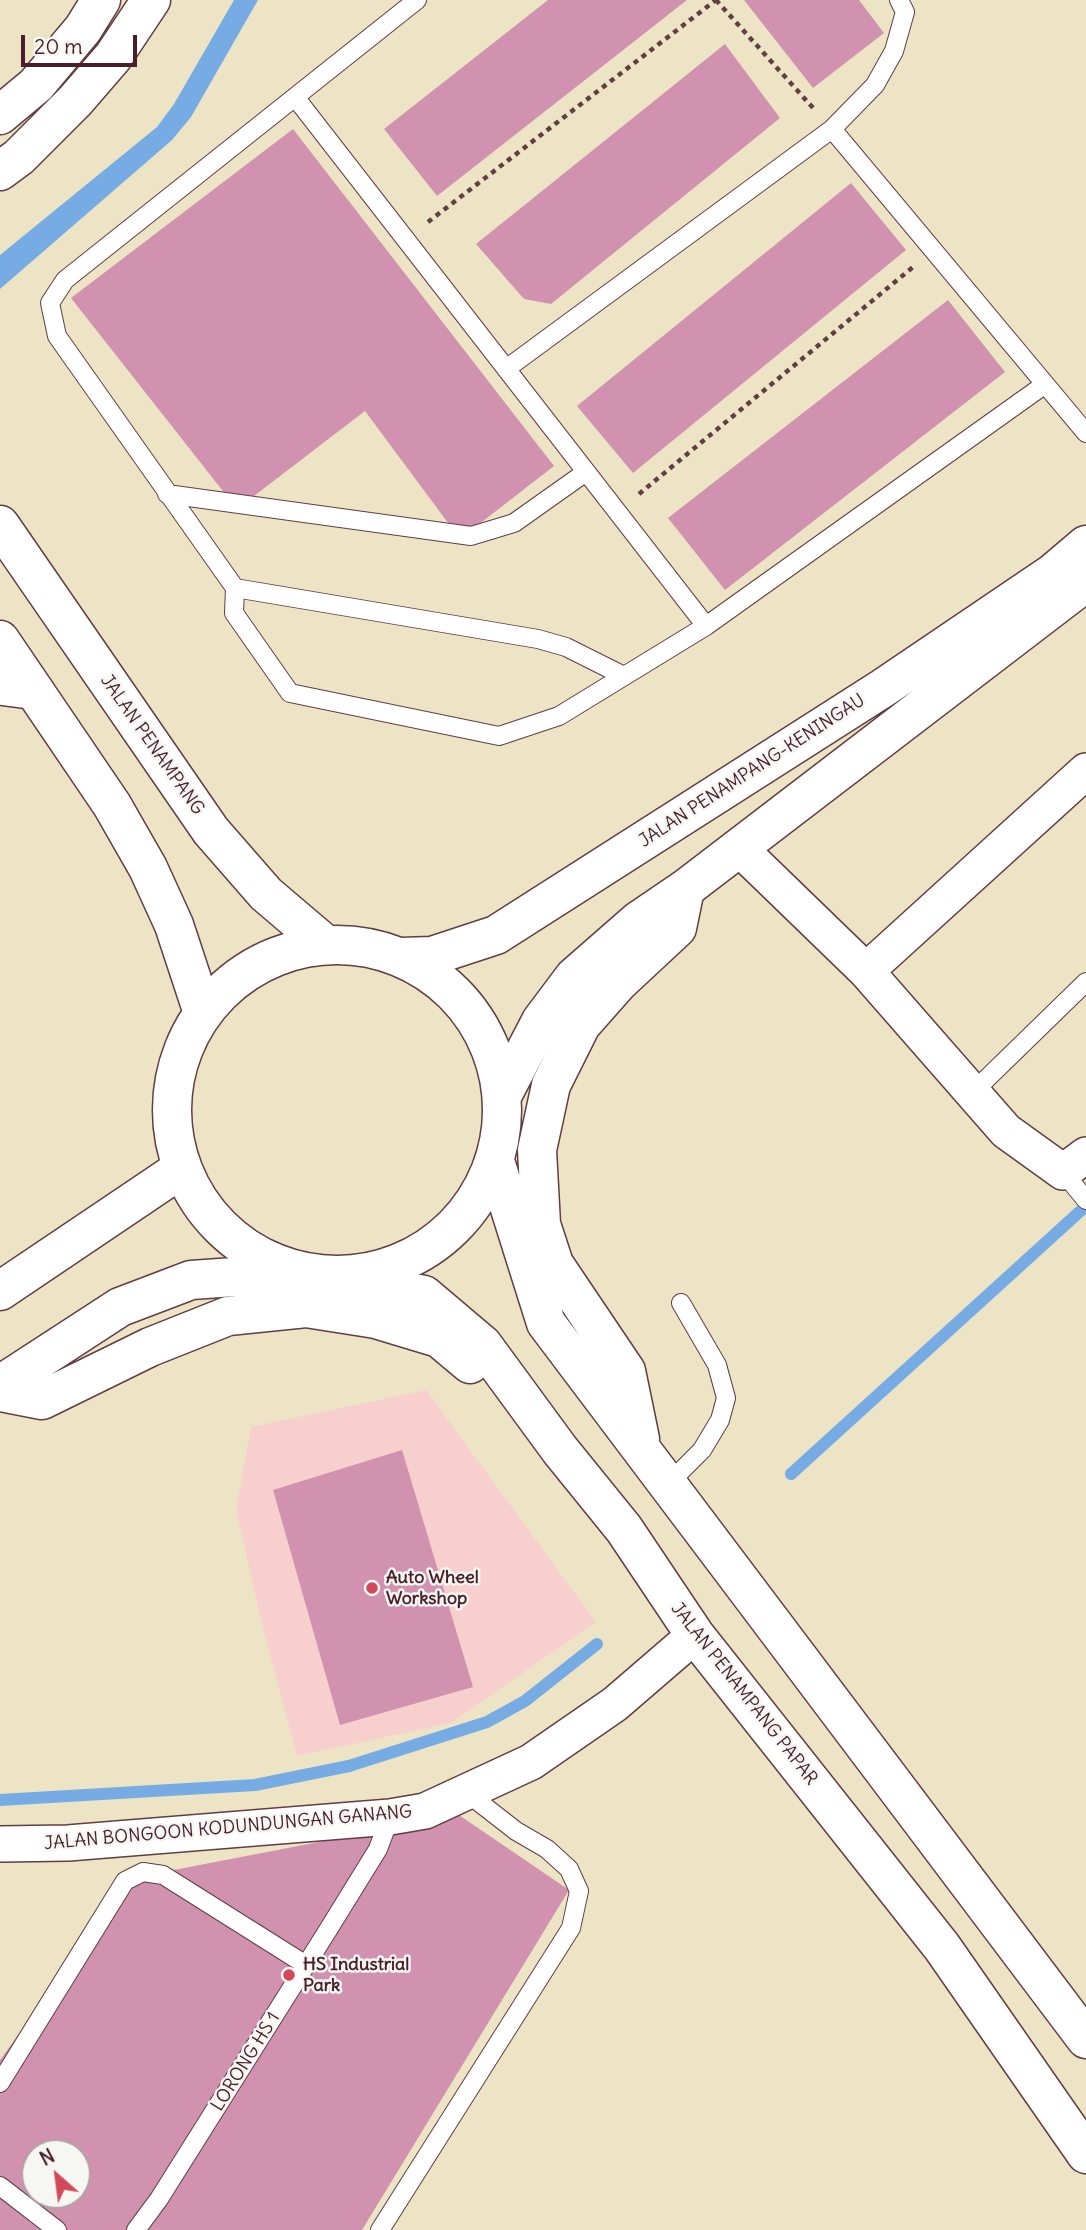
<!DOCTYPE html>
<html>
<head>
<meta charset="utf-8">
<style>
  body { margin:0 }
  #map { position:relative; width:1086px; height:2230px; overflow:hidden; background:#ede4c6; font-family:Delius,sans-serif }
  canvas { display:block }
  .north { position:absolute; left:21px; top:2139px; width:70px; height:70px; box-sizing:border-box; background:#f6f6f2; border:2px solid #b1a0a2; border-radius:50%; rotate:332deg; font-size:19px; font-weight:700; line-height:28px; text-align:center; color:#4a1f2b }
  .north::after { content:''; display:block; margin:auto; width:24px; height:32px; background:#d1495b; clip-path:polygon(50% 0,100% 100%,50% 72%,0 100%) }
  .scale { position:absolute; left:21px; top:35px; width:116px; height:32px; box-sizing:border-box; border:4px solid #4a1f2b; border-top:0; padding-left:9px; font-size:21px; line-height:24px; white-space:nowrap; color:#4a1f2b; -webkit-text-stroke:5px #f6f6f2; paint-order:stroke }
</style>
</head>
<body>
<div id="map">
<canvas width="1086" height="2230"></canvas>
<div class="north">N</div>
<div class="scale">20 m</div>
</div>
<script>
const ctx = document.querySelector('canvas').getContext('2d');
ctx.lineJoin = 'round';
function paint(path, color) { ctx.fillStyle = color; ctx.fill(path, 'evenodd'); }
const poly = rows => new Path2D(rows.map(r => 'M' + r).join(''));
function trace(path, color, width, dash) { ctx.strokeStyle = color; ctx.lineWidth = width; ctx.lineCap = dash ? 'butt' : 'round'; ctx.setLineDash(dash || []); ctx.stroke(path); }
function drawText(font, color, halo, rows, align = 'center') {
  ctx.font = font + ' Delius,sans-serif'; ctx.lineWidth = 5; ctx.setLineDash([]); ctx.textBaseline = 'middle'; ctx.strokeStyle = halo; ctx.fillStyle = color; for (const [text, x, y, turn = 0] of rows) {
    ctx.save(); ctx.translate(x, y); ctx.rotate((+turn || 0) * Math.PI / 180); ctx.textAlign = isNaN(turn) ? turn : align; if (halo) ctx.strokeText(text, 0, 0); ctx.fillText(text, 0, 0); ctx.restore();
  }
}
paint(poly([
  [426,1390,596,1622,451,1723,297,1756,263,1629,236,1509,251,1427]
]), '#f7d0ce');
paint(poly([
  [234,0,258,0,191,117,172,140,0,289,0,255,157,127,174,104]
]), '#76abe3');
trace(poly([
  [791,1474,1086,1206],
  [0,1800,255,1785,349,1766,487,1722,525,1701,597,1644]
]), '#76abe3', 12);
paint(poly([
  [548,0,687,0,437,196,384,129],
  [744,0,859,0,884,33,813,88],
  [725,44,780,118,551,304,524,299,476,244],
  [293,129,554,466,460,539,365,411,237,509,71,298],
  [851,183,906,250,633,473,577,406],
  [948,300,1005,372,725,590,668,518],
  [402,1450,473,1687,340,1725,273,1490],
  [459,1815,569,1890,362,2230,0,2230,0,2060,132,1878],
  [35,2153,77,2153,77,2195,35,2195]
]), '#d192af');
const service = poly([
  [417,0,65,280,50,303,57,336,235,588,234,613,290,693,499,736,559,716,706,626,1044,385],
  [295,97,706,626],
  [832,129,1086,433],
  [506,369,832,129,875,85,894,51,905,12,899,0],
  [167,494,471,536,514,523,586,472],
  [235,588,538,639,566,647,624,676],
  [973,1092,1086,982],
  [1063,1172,1086,1200],
  [667,1485,702,1450,720,1420,726,1398,717,1365,681,1303],
  [0,2083,125,1881,143,1872,163,1875,306,1965],
  [0,2186,57,2230],
  [136,2230,159,2199,328,1930,378,1849,390,1817],
  [380,2230,571,1928,579,1891,569,1869,547,1849,516,1831,466,1792]
]);
const minor = poly([
  [0,687,37,692],
  [738,847,866,971,1006,1131,1063,1172,1086,1155],
  [866,971,1086,771],
  [0,1844,68,1843,390,1817,425,1811,531,1762,615,1704,695,1635]
]);
const tertiary = poly([
  [0,115,36,85,83,29,101,0],
  [0,171,19,157,75,101,113,57,151,0]
]);
const primary = poly([
  [0,525,211,831,266,894,326,945],
  [0,640,112,805,148,868,174,925,203,1013],
  '172 1110a165 165 0 1 1 330 0a165 165 0 1 1-330 0Z',
  [401,957,432,956,496,935,883,688,1053,573,1086,545],
  [503,1094,541,1021,574,977,638,921,685,889,1086,582],
  [495,1161,546,1323,1086,2039],
  [323,1276,424,1295,483,1345,560,1450,624,1529,695,1635,942,1947,1086,2154],
  [0,1291,181,1169],
  [0,1385,120,1307,191,1280,292,1273],
  [0,1392,42,1400,150,1347,228,1316,306,1308,376,1319,439,1338,470,1364],
  [640,1439,626,1371,554,1264,541,1224,537,1150,551,1085,581,1025,619,982,677,928,685,889]
]);
trace(service, '#623d42', 20);
trace(minor, '#623d42', 38);
trace(tertiary, '#623d42', 41);
trace(primary, '#623d42', 41);
trace(poly([
  [716,0,814,109],
  [428,222,716,0],
  [639,494,913,267]
]), '#623d42', 4.5, [5, 5]);
trace(service, '#fff', 18);
trace(minor, '#fff', 35);
trace(tertiary, '#fff', 38);
trace(primary, '#fff', 38);
for (const [x, y, r, color] of [
  [372,1588,7,"#d1495b"],
  [289,1975,7,"#d1495b"]
]) { const dot = new Path2D(); dot.arc(x, y, r, 0, 2 * Math.PI); ctx.fillStyle = color; ctx.fill(dot); trace(dot, '#f6f6f2', 2.5); }
drawText('18px', '#4a1f2b', '#f6f6f2', [
  ["JALAN PENAMPANG",152,745,55],
  ["JALAN PENAMPANG-KENINGAU",752,771,-33],
  ["JALAN PENAMPANG PAPAR",744,1694,52],
  ["JALAN BONGOON KODUNDUNGAN GANANG",228,1828,-5],
  ["LORONG HS 1",246,2062,-58]
]);
drawText('bold 18px', '#4a1f2b', '#f6f6f2', [
  ["Auto Wheel",386,1578],
  ["Workshop",386,1599],
  ["HS Industrial",303,1965],
  ["Park",303,1986]
], 'left');
</script>
</body>
</html>
